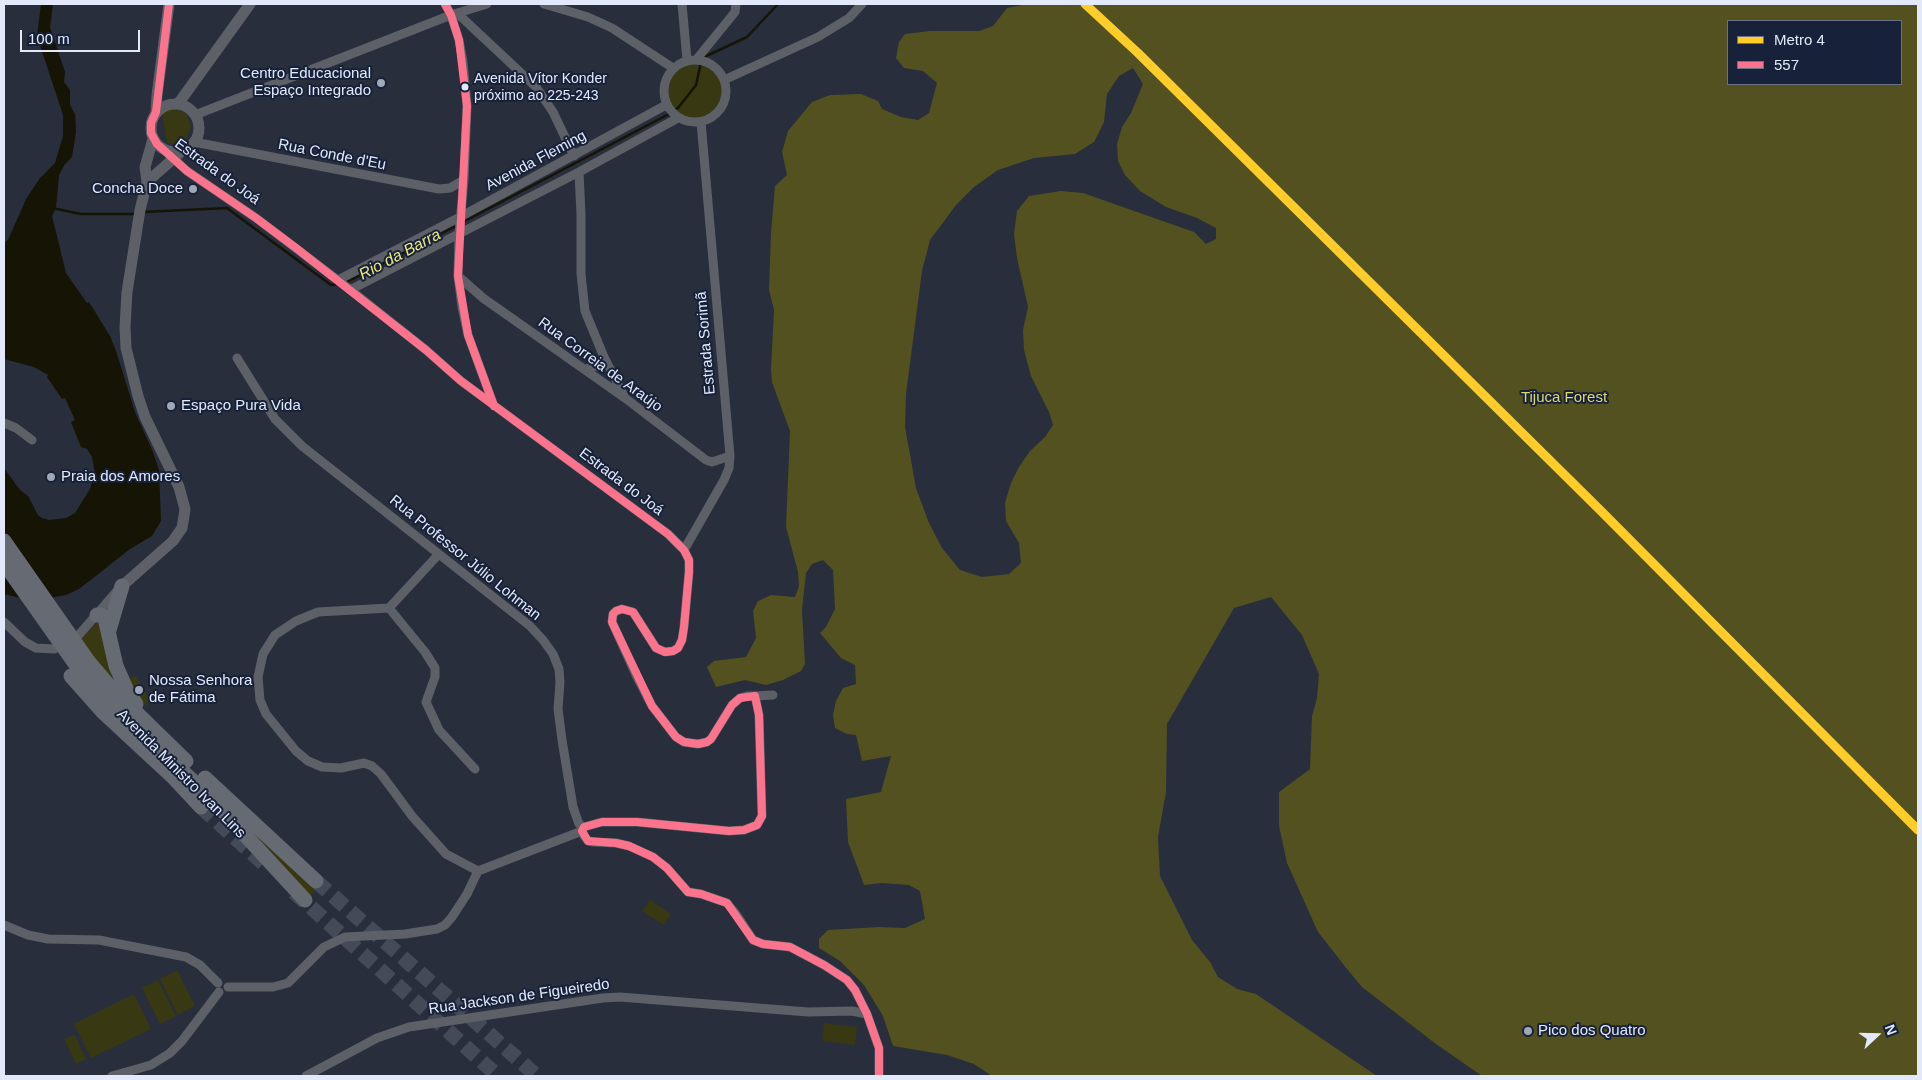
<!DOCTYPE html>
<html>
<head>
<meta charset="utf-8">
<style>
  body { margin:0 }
  #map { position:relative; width:1922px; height:1080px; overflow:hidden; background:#282e3c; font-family:Helvetica,sans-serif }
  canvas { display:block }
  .frame { position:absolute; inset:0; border:5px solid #e1e9fa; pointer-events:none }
  .legend { position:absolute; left:1727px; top:20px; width:175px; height:65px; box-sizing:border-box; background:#172139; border:1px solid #687186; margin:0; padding:6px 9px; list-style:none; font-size:15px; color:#e1e9fa }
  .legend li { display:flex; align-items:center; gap:10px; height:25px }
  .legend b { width:25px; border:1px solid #687186 }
  .north { position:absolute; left:1852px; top:1010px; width:50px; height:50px; -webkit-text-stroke:4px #172139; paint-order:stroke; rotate:69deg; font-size:14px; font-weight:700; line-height:20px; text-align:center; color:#e1e9fa }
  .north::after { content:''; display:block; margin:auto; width:18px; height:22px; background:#e1e9fa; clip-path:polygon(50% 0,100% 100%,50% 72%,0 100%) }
  .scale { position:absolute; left:20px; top:30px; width:120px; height:22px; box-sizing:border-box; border:2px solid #e1e9fa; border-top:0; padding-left:6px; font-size:15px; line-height:18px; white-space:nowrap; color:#e1e9fa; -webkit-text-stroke:4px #172139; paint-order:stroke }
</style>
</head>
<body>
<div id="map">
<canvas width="1922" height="1080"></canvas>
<div class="frame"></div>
<ul class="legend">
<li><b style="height:6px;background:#ffcc29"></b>Metro 4</li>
<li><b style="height:6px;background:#fc738d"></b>557</li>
</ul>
<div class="north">N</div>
<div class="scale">100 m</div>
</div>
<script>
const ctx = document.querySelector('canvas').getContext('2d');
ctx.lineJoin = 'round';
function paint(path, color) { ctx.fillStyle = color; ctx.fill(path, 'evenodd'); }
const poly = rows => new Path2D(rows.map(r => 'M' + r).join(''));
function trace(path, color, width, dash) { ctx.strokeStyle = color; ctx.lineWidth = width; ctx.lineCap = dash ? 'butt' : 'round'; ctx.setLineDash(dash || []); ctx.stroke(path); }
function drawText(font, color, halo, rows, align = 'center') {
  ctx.font = font + ' Helvetica,sans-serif'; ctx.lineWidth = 4; ctx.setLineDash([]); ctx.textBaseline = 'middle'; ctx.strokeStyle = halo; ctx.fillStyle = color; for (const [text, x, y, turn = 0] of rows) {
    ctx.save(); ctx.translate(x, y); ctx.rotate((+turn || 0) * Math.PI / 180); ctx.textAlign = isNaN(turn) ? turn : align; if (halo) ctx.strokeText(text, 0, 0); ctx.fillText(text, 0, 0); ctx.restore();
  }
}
paint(poly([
  '668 91a27 27 0 1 1 54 0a27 27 0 1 1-54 0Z',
  [175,109,181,111,187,115,191,127,186,139,181,143,174,144,167,143,162,113,168,110],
  [100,618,117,685,80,641],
  [136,676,150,700,146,706,133,691,127,679],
  [236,818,318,887,309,897],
  [650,900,671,914,664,925,642,911],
  [177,970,195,1006,178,1015,160,979],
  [158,980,176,1016,160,1024,142,988],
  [134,994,151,1029,91,1058,74,1024],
  [824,1023,857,1027,855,1045,822,1041],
  [75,1035,86,1059,76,1064,64,1039]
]), '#383813');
paint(poly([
  [1027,4,1918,4,1918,1076,1482,1076,1436,1044,1362,987,1347,969,1318,932,1287,863,1279,826,1279,792,1310,769,1312,716,1317,698,1319,674,1302,635,1271,597,1234,608,1167,724,1166,792,1158,837,1160,876,1192,940,1210,962,1218,977,1237,989,1256,994,1377,1076,992,1076,974,1064,947,1055,893,1046,883,1016,864,985,840,961,819,948,819,939,828,930,879,927,905,928,925,919,920,891,909,885,882,883,864,885,848,842,846,799,881,792,891,756,862,761,856,735,847,734,835,728,833,715,836,701,843,688,856,684,855,665,841,658,820,633,826,627,835,609,833,570,823,560,812,564,806,573,802,610,805,664,801,671,783,680,766,685,745,680,716,687,707,667,714,661,746,657,756,638,753,611,758,601,771,595,795,597,799,586,798,572,786,527,790,431,772,382,771,369,774,310,769,290,771,233,775,186,787,175,782,152,788,131,812,102,830,95,861,94,878,101,882,109,901,117,918,120,929,113,937,83,923,71,904,68,896,58,899,42,905,34,930,31,979,31,993,26,1007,8],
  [1728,21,1901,21,1901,84,1728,84],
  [1133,68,1143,84,1131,113,1122,127,1117,144,1118,161,1125,175,1140,191,1166,207,1197,218,1216,228,1216,239,1206,244,1194,232,1083,193,1061,191,1029,196,1017,211,1014,234,1017,258,1028,307,1023,330,1024,350,1031,376,1049,412,1053,425,1045,437,1030,451,1019,467,1011,483,1005,503,1006,521,1019,543,1021,563,1009,574,982,577,960,570,942,548,929,523,916,488,905,427,906,394,922,271,930,240,956,205,974,187,998,170,1034,158,1075,154,1094,142,1104,122,1107,94,1119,76]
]), '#535120');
paint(poly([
  [41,4,53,4,50,27,65,72,64,82,70,90,70,105,75,114,76,132,72,157,65,164,59,175,56,208,52,216,66,273,87,303,89,302,110,336,116,351,135,412,153,452,159,470,161,521,152,536,130,549,79,589,66,595,43,599,24,599,4,594,4,468,20,490,28,496,38,515,42,518,49,520,66,518,75,513,90,489,95,473,92,457,87,449,81,447,71,422,75,420,65,398,62,399,47,377,48,375,34,367,4,359,4,243,8,240,26,199,40,178,55,163,63,136,63,115,37,36]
]), '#151405');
trace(poly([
  [52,208,81,214,136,214],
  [143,212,227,208,331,285,339,284],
  [463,222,667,115,678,108,696,85,702,58,747,37,778,4],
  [345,283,458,225]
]), '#151405', 2.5);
trace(poly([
  [201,807,264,864],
  [316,881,537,1076],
  [294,892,498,1076]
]), '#444a58', 15, [15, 8]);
trace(poly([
  [445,4,451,15,459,40,463,62,467,106,464,180,459,233,458,276,462,307,468,335,494,406],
  [544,4,588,17,612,28,673,68],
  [682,4,687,60],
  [457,13,536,87,553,112,574,156],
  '664 91a31 31 0 1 1 62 0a31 31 0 1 1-62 0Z',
  [696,60,735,12,736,4],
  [724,80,818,37,849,18,862,4],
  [195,115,451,15,487,4],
  [194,142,439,189,450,188,464,180],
  [161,147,187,171,256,218,343,284,426,350,461,381,668,534,684,550,689,560,689,572,684,627,682,640,678,648,673,651,665,652,656,648,633,612,622,609,616,611,613,614,612,622,636,675,652,706,676,737,684,742,698,744,707,742,711,739,732,705,740,698,747,696,755,696,759,715,762,816,757,825,744,830,729,831,637,822,602,822,584,827,582,831,584,836,588,841,594,842,616,843,629,846,653,857,667,868,688,892,701,894,727,903,736,914,753,940,763,944,790,947,824,965,847,980,855,990,867,1014,879,1048,879,1076],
  [579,172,581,214,581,274,585,311,604,357,624,396],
  [458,276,483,298,625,398,706,460,712,462,730,456],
  [338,280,460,217,666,105],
  [350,290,579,172,678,118],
  [237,358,275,419,302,446,530,626,543,640,553,654,559,669,560,682,558,709,562,740,573,807,579,824,584,827],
  [585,369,597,366,604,357],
  [4,423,16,428,32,440],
  [684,550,724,480,729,468,730,456,701,122],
  [438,555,389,608,318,612,296,621,275,635,263,654,258,677,260,700,266,714,296,751,308,761,322,767,341,768,364,763,372,766,381,774,412,816,446,854,478,871],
  [389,608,425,652,435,668,435,677,426,702,439,730,475,769],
  [4,622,25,642,36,648,54,649,69,643,77,637,117,591],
  [755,696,773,695],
  [4,925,28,935,48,939,99,940,186,957,200,965,218,983],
  [228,987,273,987,288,983,324,947,345,937,405,934,437,929,445,925,452,917,467,894,478,871,582,831],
  [112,1076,151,1065,170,1053,182,1041,219,992],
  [306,1076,377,1038,409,1027,603,998,620,997,808,1012,852,1011,867,1014]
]), '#5e6068', 9);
trace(poly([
  [178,104,250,4],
  '151 128a24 24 0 1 1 48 0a24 24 0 1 1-48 0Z',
  [156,112,157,95,169,4],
  [147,182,182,151],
  [122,586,173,541,182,528,184,516,185,509,179,487,145,417,138,396,126,348,125,327,127,292,140,210,147,182,145,167,153,139]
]), '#5e6068', 11);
trace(poly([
  [97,615,101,615,105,618,116,666,128,693,136,704],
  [109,630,122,586],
  [88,661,111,688,186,761],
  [79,669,98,691,125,718,211,798,305,900],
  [71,676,103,712,172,776,201,807],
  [205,778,316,881]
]), '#666a72', 15);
trace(poly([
  [4,541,88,661],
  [4,563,79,669]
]), '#666a72', 15);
trace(poly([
  [169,4,156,112,151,123,151,133,157,144,187,171,256,218,296,248,426,350,461,381,668,534,684,550,689,560,689,572,684,627,682,640,678,648,673,651,665,652,656,648,633,612,622,609,616,611,613,614,612,622,652,706,676,737,684,742,698,744,707,742,711,739,732,705,740,698,755,696,759,715,762,816,757,825,744,830,729,831,637,822,602,822,584,827,582,831,588,841,616,843,629,846,653,857,667,868,688,892,701,894,727,903,753,940,763,944,790,947,824,965,847,980,855,990,867,1014,879,1048,879,1076],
  [445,4,451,15,459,40,467,106,458,276,468,335,494,406]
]), '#fc738d', 8);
trace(poly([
  [1085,4,1138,53,1601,511,1918,830]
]), '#ffcc29', 9);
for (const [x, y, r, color] of [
  [381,83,5,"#a0a8b8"],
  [465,87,4.5,"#e1e9fa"],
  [193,189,5,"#a0a8b8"],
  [171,406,5,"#a0a8b8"],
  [51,477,5,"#a0a8b8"],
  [139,690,5,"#a0a8b8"],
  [1528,1031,5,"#a0a8b8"]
]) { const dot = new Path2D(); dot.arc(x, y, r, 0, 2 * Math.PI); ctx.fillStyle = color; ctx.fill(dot); trace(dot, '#172139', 2); }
drawText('14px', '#e1e9fa', '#172139', [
  ["Avenida Vítor Konder",474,79],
  ["próximo ao 225-243",474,96]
], 'left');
drawText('15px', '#e1e9fa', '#172139', [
  ["Centro Educacional",371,74,"right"],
  ["Espaço Integrado",371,91,"right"],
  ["Concha Doce",183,189,"right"],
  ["Espaço Pura Vida",181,406],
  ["Praia dos Amores",61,477],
  ["Nossa Senhora",149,681],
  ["de Fátima",149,698],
  ["Pico dos Quatro",1538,1031]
], 'left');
drawText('15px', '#e1e9fa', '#172139', [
  ["Rua Conde d'Eu",332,155,11],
  ["Avenida Fleming",536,161,-28],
  ["Estrada do Joá",217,172,36],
  ["Estrada Sorimã",706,343,-95],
  ["Rua Correia de Araújo",600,365,36],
  ["Estrada do Joá",621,482,37],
  ["Rua Professor Júlio Lohman",465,558,39],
  ["Avenida Ministro Ivan Lins",181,774,45],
  ["Rua Jackson de Figueiredo",519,997,-8]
]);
drawText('15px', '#dfd86f', '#172139', [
  ["Tijuca Forest",1564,398]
]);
drawText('italic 16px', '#eee87f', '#172139', [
  ["Rio da Barra",400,255,-28]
]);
</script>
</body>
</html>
